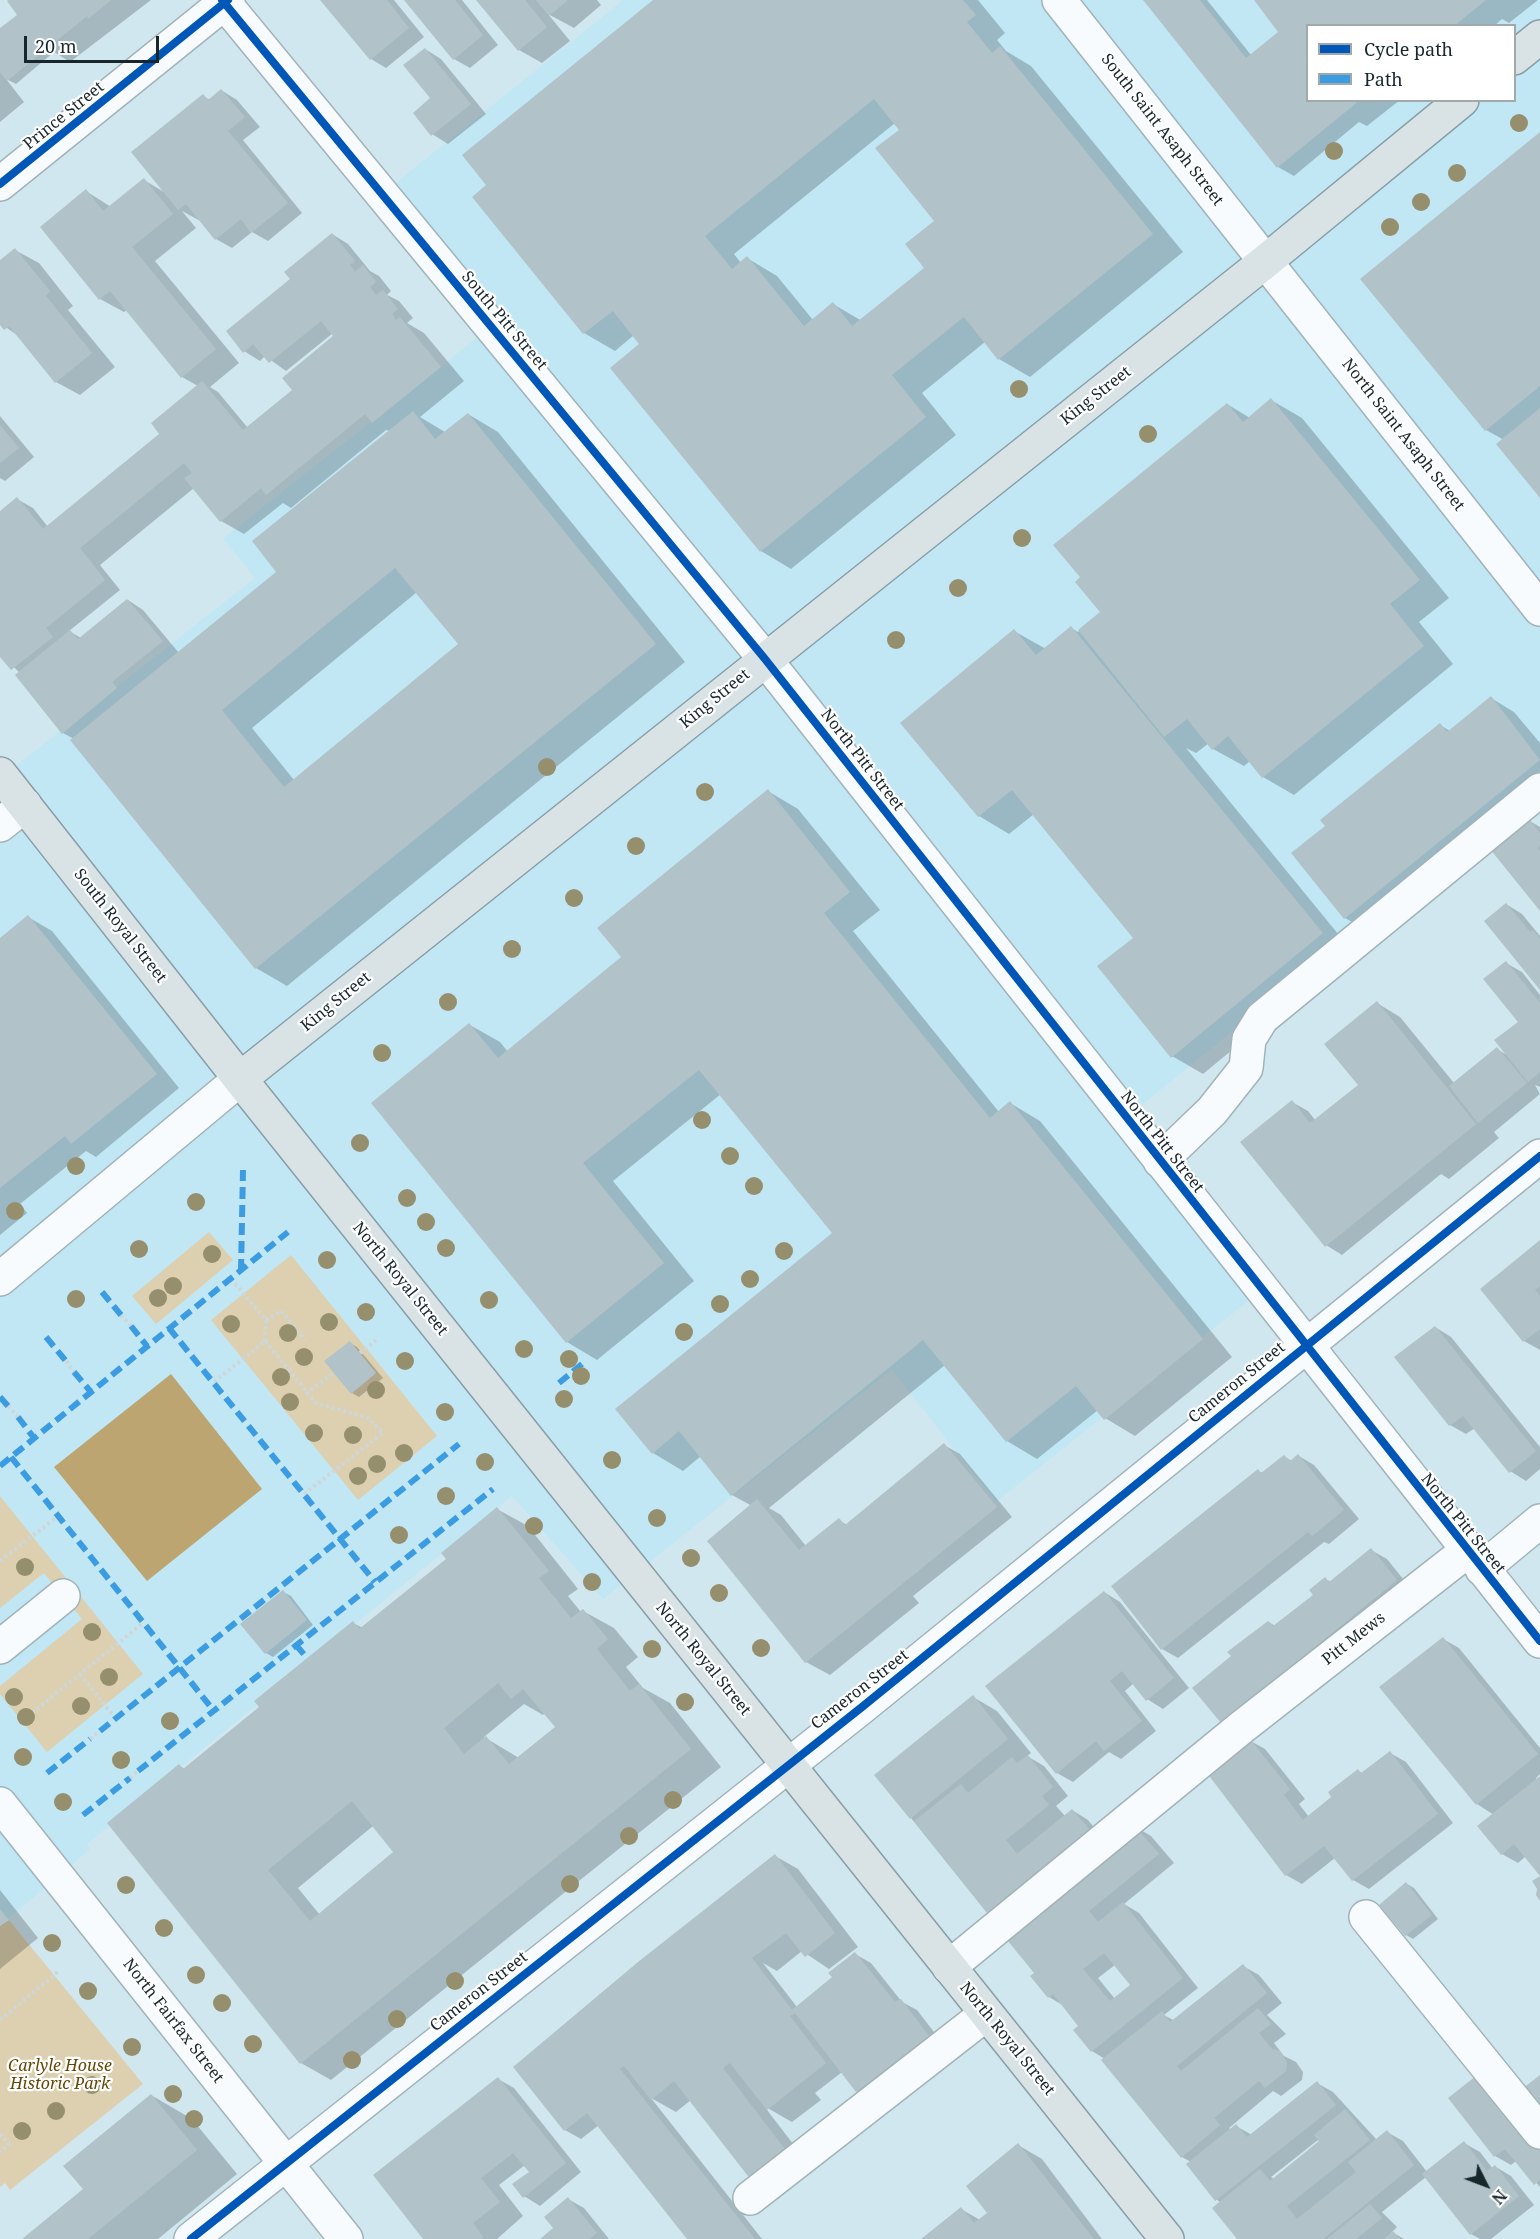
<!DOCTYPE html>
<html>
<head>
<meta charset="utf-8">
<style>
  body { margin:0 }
  #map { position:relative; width:1540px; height:2239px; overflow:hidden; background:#d0e7ef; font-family:"Noto Serif",serif }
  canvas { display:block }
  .legend { position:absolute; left:1306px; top:24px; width:210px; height:78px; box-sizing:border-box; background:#fff; border:2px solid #a2a9ab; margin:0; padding:8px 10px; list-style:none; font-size:18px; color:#17272c }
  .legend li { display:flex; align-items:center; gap:12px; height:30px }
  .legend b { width:30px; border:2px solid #a2a9ab }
  .north { position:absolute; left:1456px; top:2155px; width:60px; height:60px; -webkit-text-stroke:4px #fff; paint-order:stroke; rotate:132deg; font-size:16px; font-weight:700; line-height:24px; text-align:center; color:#17272c }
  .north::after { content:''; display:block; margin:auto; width:21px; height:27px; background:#17272c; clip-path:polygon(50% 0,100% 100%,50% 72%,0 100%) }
  .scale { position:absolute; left:24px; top:36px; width:135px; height:27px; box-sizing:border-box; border:3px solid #17272c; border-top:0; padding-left:8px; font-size:18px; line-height:21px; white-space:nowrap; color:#17272c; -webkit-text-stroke:4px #fff; paint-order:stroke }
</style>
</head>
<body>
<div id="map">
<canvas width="1540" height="2239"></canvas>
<ul class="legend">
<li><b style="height:8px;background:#0057b8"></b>Cycle path</li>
<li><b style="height:8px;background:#3b9ce1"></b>Path</li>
</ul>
<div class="north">N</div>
<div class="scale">20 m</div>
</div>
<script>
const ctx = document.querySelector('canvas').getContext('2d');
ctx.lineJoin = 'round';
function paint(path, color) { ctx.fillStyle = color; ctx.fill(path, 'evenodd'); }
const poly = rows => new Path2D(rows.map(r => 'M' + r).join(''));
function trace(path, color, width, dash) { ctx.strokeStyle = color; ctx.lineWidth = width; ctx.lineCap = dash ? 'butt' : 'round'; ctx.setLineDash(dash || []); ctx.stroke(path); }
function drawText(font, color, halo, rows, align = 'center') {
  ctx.font = font + ' "Noto Serif",serif'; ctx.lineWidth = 4.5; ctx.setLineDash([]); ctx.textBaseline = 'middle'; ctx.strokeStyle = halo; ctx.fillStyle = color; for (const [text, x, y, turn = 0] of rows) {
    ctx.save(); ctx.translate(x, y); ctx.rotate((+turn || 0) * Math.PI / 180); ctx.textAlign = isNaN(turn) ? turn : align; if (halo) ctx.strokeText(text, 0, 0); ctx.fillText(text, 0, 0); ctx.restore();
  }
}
paint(poly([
  [623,0,1540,0,1540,783,1127,1117,1262,1290,996,1502,892,1370,603,1599,512,1496,87,1844,90,1849,0,1926,0,833,4,775,255,578,223,538,492,326,383,193],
  [1308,26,1514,26,1514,100,1308,100]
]), '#c1e7f5');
paint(poly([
  [209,1232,233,1260,156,1324,132,1296],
  [291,1255,437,1436,358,1500,211,1320],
  [0,1496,143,1674,47,1752,0,1694,0,1686,82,1619,44,1573,0,1608],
  [9,1920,143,2084,10,2190,5,2183,0,2187,0,1926]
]), '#dcd0b0');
paint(poly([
  [171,1374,262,1489,147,1581,54,1467]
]), '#bca570');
paint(poly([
  [11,0,151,0,70,62,54,52,16,84,6,79,24,102,0,122,0,30,24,20],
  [322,0,394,0,424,37,386,68,371,59],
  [406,0,462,0,498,45,470,68,454,59],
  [478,0,597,0,601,5,574,28,548,14,570,41,542,63,519,50],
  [655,0,978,0,1005,33,997,40,1006,51,1031,66,1183,252,1030,377,999,359,985,342,922,393,956,435,791,569,761,551,634,335,615,351,584,333,474,197,488,186],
  [895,123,901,130,936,221,926,268,862,321,833,304,813,320,777,276,747,258,741,263,734,254],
  [1145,0,1207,0,1251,55,1280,32,1255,0,1538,0,1509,23,1502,19,1494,26,1308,26,1308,100,1400,100,1367,126,1359,122,1294,176,1278,167],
  [425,49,441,59,486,114,448,144,432,134,432,98],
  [221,90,237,100,260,127,243,140,302,213,268,241,252,232,232,248,216,239,204,223,182,211,196,228,155,261,239,363,210,387,218,392,248,428,294,390,336,336,333,333,286,371,265,356,260,361,244,351,292,279,332,234,348,244,370,271,379,276,391,291,387,295,399,301,413,318,407,323,424,333,464,381,420,417,445,432,468,414,498,432,685,662,287,986,256,968,72,740,74,739,63,733,20,673,0,654,0,513,17,499,33,508,48,527,160,436,198,386,182,377,127,310,124,312,100,299,86,191,111,207,144,180,164,192,203,96,210,100],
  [386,430,390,431,278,573,179,653,143,610,128,600,81,638,69,631,120,590,100,565,194,488,221,521,244,534,283,503,291,508],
  [417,592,460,644,294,780,252,728],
  [1540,134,1540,496,1504,440,1486,430],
  [15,250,39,263,73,306,68,310,115,367,80,395,56,382,21,338,0,323,0,262],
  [1271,400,1302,418,1449,598,1419,622,1453,664,1294,795,1263,777,1250,761,1244,766,1213,749,1209,743,1196,753,1186,748,1352,951,1203,1074,1172,1056,1135,938,1034,814,1009,834,979,816,1014,631,1046,649,1071,628,1078,632,1102,612,1227,404,1250,418],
  [0,416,34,457,5,481,0,478],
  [1491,698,1514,712,1540,743,1540,792,1368,931,1345,918,1327,826,1440,725,1450,731],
  [768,791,798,809,880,910,853,931,999,1112,1010,1103,1040,1121,1232,1357,1135,1436,1105,1418,1098,1410,1037,1459,1007,1441,945,1365,769,1508,781,1515,806,1546,839,1520,847,1525,944,1445,960,1454,1012,1517,913,1596,919,1603,830,1675,806,1662,752,1506,732,1495,701,1456,683,1471,653,1453,834,1233,721,1094,613,1181,694,1281,597,1360,567,1342,470,1025,500,1042,508,1052,624,958],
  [1528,820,1540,827,1540,908],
  [1506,904,1522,914,1540,936,1540,988],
  [28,917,52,931,179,1088,96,1157,86,1151,20,1204,27,1213,0,1235,0,940],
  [1506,963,1522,972,1540,995,1540,1087,1535,1085,1540,1094,1494,1132,1499,1138,1449,1179,1441,1174,1342,1255,1326,1245,1292,1102,1308,1111,1316,1121,1360,1085,1377,1003,1400,1017,1454,1083,1497,1049,1507,1055,1520,1022],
  [1540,1241,1540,1350,1524,1341],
  [1435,1327,1451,1337,1540,1447,1540,1469,1526,1481,1510,1471,1475,1428,1466,1434,1450,1425,1396,1357],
  [350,1343,357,1347,383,1378,359,1397,352,1393],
  [1299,1456,1314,1465,1359,1519,1329,1544,1324,1542,1178,1658,1162,1649,1258,1471,1263,1473,1285,1457,1292,1461],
  [497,1509,528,1526,578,1589,568,1596,581,1612,583,1611,614,1628,638,1657,626,1667,643,1688,670,1703,721,1767,331,2080,301,2063,180,1766,185,1769,261,1708,353,1623,363,1628,448,1559],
  [524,1704,543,1715,545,1713,557,1727,519,1758,484,1737],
  [373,1826,396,1852,320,1915,298,1888],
  [1371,1550,1387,1559,1412,1590,1238,1731,1233,1657,1269,1622,1275,1626,1315,1595,1325,1579,1332,1582],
  [283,1592,291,1596,313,1625,273,1657,266,1653],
  [1104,1592,1120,1602,1189,1688,1163,1709,1147,1699,1134,1683,1125,1691,1156,1731,1121,1759,1109,1752,1073,1782,1057,1773],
  [1443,1639,1459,1648,1540,1748,1540,1774,1536,1778,1537,1780,1540,1778,1540,1874,1526,1856,1518,1863,1502,1854,1494,1815,1477,1804],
  [973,1697,997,1711,1031,1753,1027,1756,1044,1766,1068,1796,1056,1806,1065,1816,1072,1810,1088,1820,1111,1848,1136,1827,1151,1836,1174,1863,1124,1904,1139,1913,1198,1988,1164,2015,1175,2021,1243,1966,1259,1975,1282,2003,1267,2015,1286,2034,1274,2043,1284,2056,1296,2062,1303,2072,1302,2080,1281,2096,1273,2091,1229,2128,1231,2130,1236,2126,1252,2135,1317,2083,1333,2092,1377,2140,1387,2132,1403,2141,1427,2172,1464,2143,1480,2152,1493,2169,1496,2167,1511,2176,1534,2205,1491,2239,1480,2239,1471,2234,1426,2177,1382,2212,1397,2227,1392,2232,1404,2239,1239,2239,1221,2203,1216,2199,1191,2162,1182,2157,1105,2059,1092,2051,1080,2026,1064,2006,1049,1997,1032,1976,1036,1974,911,1818],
  [1115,1965,1132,1985,1115,1999,1098,1978],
  [1318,2140,1320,2142,1274,2179,1271,2177],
  [1249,1740,1265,1749,1305,1799,1299,1804,1309,1817,1334,1798,1358,1771,1362,1773,1390,1753,1406,1762,1453,1823,1369,1889,1353,1880,1335,1858,1302,1884,1286,1875],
  [775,1856,798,1869,858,1947,829,1969,802,1951,777,1971,763,1963,797,2007,834,1978,855,1954,871,1963,902,2002,917,2010,944,2045,873,2100,857,2091,842,2072,815,2093,821,2100,792,2122,764,2106,810,2166,691,2100,676,2112,651,2098,762,2239,690,2239,599,2125,581,2139,565,2130,515,2067],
  [1407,1884,1414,1888,1438,1919,1413,1939,1406,1935],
  [0,1890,38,1938,0,1969],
  [498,2079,514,2088,581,2172,540,2206,524,2196,531,2172,525,2165,499,2185,523,2216,497,2239,425,2239],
  [151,2095,192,2119,237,2174,158,2239,25,2239,85,2190],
  [1450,2099,1540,2137,1540,2187,1516,2161,1511,2165,1495,2156],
  [1018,2145,1042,2159,1102,2239,924,2239,961,2209,980,2220,989,2213],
  [568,2199,584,2208,609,2239,542,2239,556,2229]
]), '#0003');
paint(poly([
  [8,0,111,0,88,19,87,16,7,81,0,72,0,28,17,15,7,1],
  [320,0,387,0,409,28,370,60],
  [404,0,455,0,483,35,453,60],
  [476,0,525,0,547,27,518,51],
  [536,0,568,0,549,16],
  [653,0,963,0,976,15,967,22,992,53,1000,46,1153,234,998,360,964,317,892,375,926,417,760,552,610,368,639,344,613,311,583,334,472,197,486,185,462,155],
  [874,99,899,130,875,148,934,221,905,244,924,268,852,326,833,302,804,326,747,256,732,269,705,236],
  [1143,0,1200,0,1246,58,1278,32,1254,0,1486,0,1454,26,1308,26,1308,100,1360,100,1277,168],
  [425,48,471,104,431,136,413,113,430,98,403,65],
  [221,89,245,117,228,131,288,203,251,233,241,219,215,240,186,204,178,210,131,152,203,94,208,100],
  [1540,132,1540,386,1485,431,1360,279],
  [144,178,173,214,132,247,216,349,181,378,110,291,99,300,40,227,86,189,103,211],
  [332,233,355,261,350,265,355,272,363,265,376,282,370,287,376,295,383,290,398,309,392,314,396,320,400,317,441,367,372,423,365,414,266,495,261,488,220,522,184,478,192,473,184,463,80,548,105,580,46,628,53,637,11,670,0,657,0,511,17,497,43,529,159,434,151,423,202,381,243,430,292,390,282,378,333,336,321,321,269,363,253,344,243,353,226,331,290,279,284,272],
  [15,248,50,291,46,296,92,353,55,383,9,326,4,330,0,325,0,260],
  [1271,398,1420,580,1390,604,1424,646,1262,778,1228,736,1212,750,1187,719,1164,737,1078,630,1100,612,1075,582,1080,577,1053,545,1227,403,1243,422],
  [1540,408,1540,498,1496,444],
  [413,411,435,439,468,413,656,644,255,969,70,740,276,572,252,541],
  [395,568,458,644,284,787,222,710],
  [0,425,19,448,0,463],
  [127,599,163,641,112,682,117,688,62,734,15,675,70,630,78,639],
  [1071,626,1323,933,1171,1058,1097,966,1133,938,1012,790,978,817,900,723,1014,629,1036,655],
  [1491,696,1540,760,1344,919,1291,853,1325,826,1320,820,1440,723,1447,732],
  [768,789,850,892,824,913,990,1118,1010,1101,1203,1339,1104,1420,1076,1386,1006,1442,923,1340,731,1496,679,1431,652,1454,615,1409,832,1233,699,1070,583,1163,664,1263,566,1343,371,1103,469,1023,498,1058,621,957,597,928],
  [1528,818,1540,833,1540,846,1537,848,1540,851,1540,911,1490,849],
  [1506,903,1530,932,1533,930,1540,939,1540,990,1484,921],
  [28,915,157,1074,71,1144,65,1136,0,1188,0,938],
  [1506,961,1540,1003,1540,1072,1528,1082,1494,1040,1518,1022,1483,979],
  [1377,1001,1476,1124,1325,1247,1240,1142,1292,1100,1310,1123,1358,1085,1324,1044],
  [1497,1047,1527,1083,1478,1123,1449,1086],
  [1540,1240,1540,1286,1535,1290,1540,1296,1540,1329,1523,1342,1480,1289],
  [1435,1326,1536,1451,1509,1473,1463,1416,1449,1426,1394,1357],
  [350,1341,376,1373,351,1394,324,1361],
  [944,1443,997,1507,805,1663,707,1541,757,1499,799,1550,839,1518,845,1525],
  [1298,1454,1344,1510,1312,1536,1308,1532,1161,1650,1111,1586,1258,1469,1261,1473,1284,1455,1290,1461],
  [497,1507,549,1571,539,1578,571,1618,583,1609,608,1639,597,1649,630,1691,639,1684,691,1749,300,2064,107,1823,179,1764,183,1769,259,1707,254,1701,353,1621,359,1629,446,1559,441,1553],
  [498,1683,511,1699,523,1689,555,1727,509,1764,486,1736,464,1754,444,1728],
  [352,1801,393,1852,310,1921,268,1870],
  [1371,1548,1397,1580,1221,1723,1192,1688,1231,1656,1227,1652,1268,1621,1273,1626,1313,1595,1309,1590,1325,1577,1329,1582],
  [283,1590,307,1620,265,1654,240,1624],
  [1104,1591,1174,1678,1146,1701,1122,1671,1110,1681,1142,1721,1104,1751,1096,1741,1056,1774,985,1686],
  [1443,1637,1538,1754,1476,1805,1379,1687],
  [973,1695,1008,1739,910,1819,874,1775],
  [1249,1738,1290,1789,1284,1795,1303,1820,1331,1797,1328,1792,1358,1769,1361,1773,1390,1751,1438,1814,1352,1881,1324,1846,1285,1876,1207,1773],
  [1028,1755,1053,1787,1042,1796,1049,1805,1006,1840,1017,1854,1072,1809,1095,1836,993,1920,914,1821,961,1784,968,1793,1012,1757,1017,1763],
  [1540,1776,1540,1901,1536,1895,1537,1889,1532,1881,1540,1876,1514,1844,1501,1855,1477,1826],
  [1135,1826,1159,1854,1089,1911,1098,1922,1123,1902,1183,1978,1091,2052,1073,2030,1078,2026,1053,1994,1048,1998,1030,1976,1034,1973,1003,1935],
  [1104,1953,1130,1985,1110,2001,1083,1969],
  [775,1854,835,1933,805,1957,786,1933,752,1958,792,2010,832,1977,828,1973,855,1952,895,2002,901,1999,929,2036,856,2092,795,2013,790,2016,826,2063,767,2110,730,2063,723,2068,787,2152,751,2180,674,2081,651,2100,624,2066,620,2069,755,2239,687,2239,587,2113,564,2131,513,2067,638,1962],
  [1406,1882,1432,1915,1405,1936,1379,1905],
  [0,1909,9,1920,0,1926],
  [1243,1964,1267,1993,1177,2066,1181,2071,1258,2008,1271,2024,1259,2033,1272,2049,1280,2051,1287,2062,1286,2071,1265,2088,1259,2081,1214,2118,1220,2125,1181,2158,1101,2060,1162,2011,1170,2022],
  [1481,2072,1540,2145,1540,2180,1534,2185,1505,2149,1494,2157,1448,2098],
  [1540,2075,1540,2121,1518,2092],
  [498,2077,566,2163,523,2198,512,2184,529,2172,513,2153,481,2178,500,2202,473,2223,483,2237,481,2239,423,2239,373,2175],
  [1317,2081,1336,2105,1215,2201,1186,2164,1236,2124,1247,2137],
  [151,2094,197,2150,88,2239,22,2239,83,2189,63,2166],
  [1345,2109,1370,2140,1287,2206,1297,2219,1356,2172,1348,2162,1387,2130,1414,2165,1323,2239,1237,2239,1212,2208,1260,2169,1270,2181,1319,2141,1314,2135],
  [1464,2141,1487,2171,1495,2165,1519,2196,1470,2235,1422,2174],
  [1018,2143,1094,2239,921,2239,961,2207,974,2223,987,2213,966,2186],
  [568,2197,597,2233,589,2239,540,2239,553,2228,544,2217],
  [1370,2204,1382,2218,1356,2239,1327,2239],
  [1393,2231,1400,2239,1384,2239]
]), '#b1c3c8');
const minor = poly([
  [222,0,765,659,1540,1641],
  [1059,0,1540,609],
  [0,184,228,0],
  [0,825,25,805],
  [1160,1161,1212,1111,1246,1068,1249,1039,1262,1018,1540,790],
  [0,1279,240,1079],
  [1482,1569,1540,1521],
  [0,1647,63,1596],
  [0,1804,346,2239],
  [1366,1917,1540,2132],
  [949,1967,1242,1727,1467,1551],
  [750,2198,986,2014],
  [191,2239,862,1707,1540,1156]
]);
const major = poly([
  [1514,58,1540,37],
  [0,774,240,1079,1167,2239],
  [240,1079,1266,261,1462,100]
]);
trace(minor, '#a1b3b9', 36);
trace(major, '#889ea6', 36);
trace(poly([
  [231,1279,266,1320,265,1341],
  [121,1315,131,1326],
  [266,1320,281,1311,305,1340],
  [360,1353,376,1340],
  [66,1361,74,1372],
  [214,1382,265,1341,316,1403,368,1418,383,1433,304,1494],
  [306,1394,333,1373],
  [8,1406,18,1417],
  [0,1561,58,1516],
  [80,1674,116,1719],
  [32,1713,143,1623],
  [90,1739,100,1731],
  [130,1778,138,1771],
  [0,2020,59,1971],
  [0,2134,9,2144,0,2152]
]), '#cfd6d8', 4, [3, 3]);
trace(minor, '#f8fbfd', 33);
trace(major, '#d9e3e6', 33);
trace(poly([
  [241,1271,243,1170],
  [102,1292,121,1315],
  [131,1326,147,1346],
  [169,1328,375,1582],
  [46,1337,66,1361],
  [74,1372,91,1392],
  [559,1383,582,1364],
  [0,1397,8,1406],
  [18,1417,34,1438],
  [11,1457,214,1711],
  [0,1466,288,1232],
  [296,1645,307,1658],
  [100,1731,459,1444],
  [138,1771,493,1489],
  [47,1773,90,1739],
  [83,1815,130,1778]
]), '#3b9ce1', 6, [12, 6]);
trace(poly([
  [222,0,765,659,1540,1641],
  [0,184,228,0],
  [191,2239,862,1707,1540,1156]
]), '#0057b8', 8);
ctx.fillStyle = '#958f6e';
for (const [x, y] of [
  [1519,123],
  [1334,151],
  [1457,173],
  [1421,202],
  [1390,227],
  [1019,389],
  [1148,434],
  [1022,538],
  [958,588],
  [896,640],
  [547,767],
  [705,792],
  [636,846],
  [574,898],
  [512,949],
  [448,1002],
  [382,1053],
  [702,1120],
  [360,1143],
  [730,1156],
  [76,1166],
  [754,1186],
  [407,1198],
  [196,1202],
  [15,1211],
  [426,1222],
  [446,1248],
  [139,1249],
  [784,1251],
  [212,1254],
  [327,1260],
  [750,1279],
  [173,1286],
  [158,1298],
  [76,1299],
  [489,1300],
  [720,1304],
  [366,1312],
  [329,1322],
  [231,1324],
  [684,1332],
  [288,1333],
  [524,1349],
  [304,1357],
  [569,1359],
  [405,1361],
  [581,1376],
  [281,1377],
  [376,1390],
  [564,1399],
  [290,1402],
  [445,1412],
  [314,1433],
  [353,1435],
  [404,1453],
  [612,1460],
  [485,1462],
  [377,1464],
  [358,1476],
  [446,1496],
  [657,1518],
  [534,1526],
  [399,1535],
  [691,1558],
  [25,1567],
  [592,1582],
  [719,1593],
  [92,1632],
  [761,1648],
  [652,1649],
  [109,1677],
  [14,1697],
  [685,1702],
  [81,1706],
  [26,1717],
  [170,1721],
  [23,1757],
  [121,1760],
  [673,1800],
  [63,1802],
  [629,1836],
  [570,1884],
  [126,1885],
  [164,1928],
  [52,1943],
  [196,1975],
  [455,1981],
  [88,1991],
  [222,2003],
  [397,2019],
  [253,2044],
  [132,2047],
  [352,2060],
  [92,2085],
  [173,2094],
  [56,2111],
  [194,2119],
  [22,2131]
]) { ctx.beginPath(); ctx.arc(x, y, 9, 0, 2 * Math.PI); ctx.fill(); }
drawText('16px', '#17272c', '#fff', [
  ["Prince Street",64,116,-39],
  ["South Saint Asaph Street",1162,130,52],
  ["South Pitt Street",504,321,50],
  ["King Street",1096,396,-38],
  ["North Saint Asaph Street",1403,435,52],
  ["King Street",715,699,-39],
  ["North Pitt Street",862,760,52],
  ["South Royal Street",120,926,52],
  ["King Street",336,1002,-39],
  ["North Pitt Street",1162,1142,52],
  ["North Royal Street",400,1279,51],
  ["Cameron Street",1237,1383,-39],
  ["North Pitt Street",1463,1524,51],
  ["Pitt Mews",1354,1639,-38],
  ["North Royal Street",703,1659,51],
  ["Cameron Street",860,1690,-38],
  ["Cameron Street",479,1992,-38],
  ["North Fairfax Street",173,2021,52],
  ["North Royal Street",1007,2039,51]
]);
drawText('italic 16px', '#644705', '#fff', [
  ["Carlyle House",60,2066],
  ["Historic Park",60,2084]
]);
</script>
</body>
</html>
